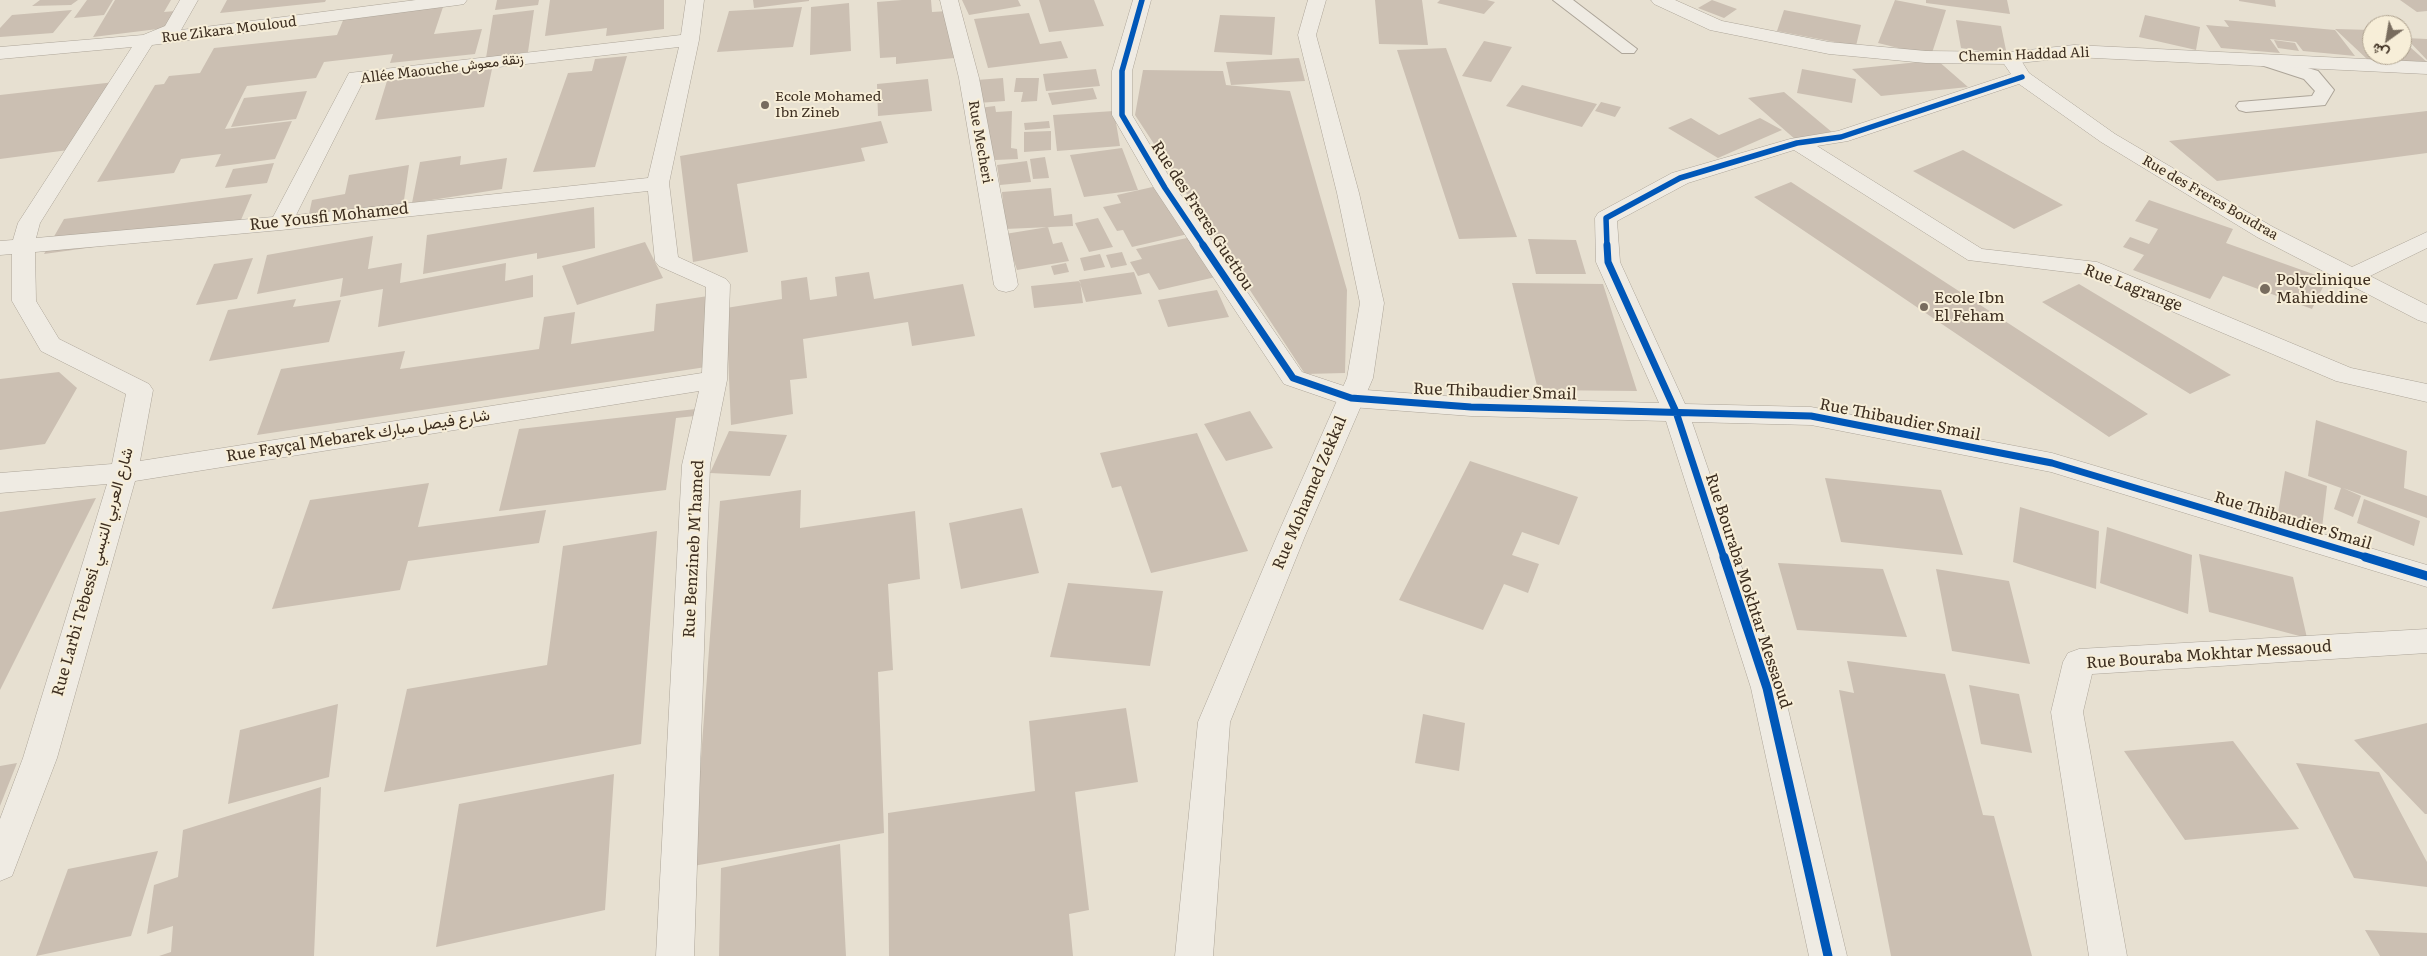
<!DOCTYPE html>
<html>
<head>
<meta charset="utf-8">
<style>
  body { margin:0 }
  #map { position:relative; width:2427px; height:956px; overflow:hidden; background:#e7e0d1; font-family:Literata,Vazirmatn,serif }
  canvas { display:block }
  .north { position:absolute; left:2362px; top:15px; width:50px; height:50px; box-sizing:border-box; background:#f7eed8; border:1px solid #ada18e; border-radius:50%; rotate:212deg; font-size:14px; font-weight:700; line-height:20px; text-align:center; color:#3d2e20 }
  .north::after { content:''; display:block; margin:auto; width:18px; height:22px; background:#786c5e; clip-path:polygon(50% 0,100% 100%,50% 72%,0 100%) }
</style>
</head>
<body>
<div id="map">
<canvas width="2427" height="956"></canvas>
<div class="north">ش</div>
</div>
<script>
const ctx = document.querySelector('canvas').getContext('2d');
ctx.lineJoin = 'round';
function paint(path, color) { ctx.fillStyle = color; ctx.fill(path, 'evenodd'); }
const poly = rows => new Path2D(rows.map(r => 'M' + r).join(''));
function trace(path, color, width, dash) { ctx.strokeStyle = color; ctx.lineWidth = width; ctx.lineCap = dash ? 'butt' : 'round'; ctx.setLineDash(dash || []); ctx.stroke(path); }
function drawText(font, color, halo, rows, align = 'center') {
  ctx.font = font + ' Literata,Vazirmatn,serif'; ctx.lineWidth = 4; ctx.setLineDash([]); ctx.textBaseline = 'middle'; ctx.strokeStyle = halo; ctx.fillStyle = color; for (const [text, x, y, turn = 0] of rows) {
    ctx.save(); ctx.translate(x, y); ctx.rotate((+turn || 0) * Math.PI / 180); ctx.textAlign = isNaN(turn) ? turn : align; if (halo) ctx.strokeText(text, 0, 0); ctx.fillText(text, 0, 0); ctx.restore();
  }
}
paint(poly([
  [40,0,78,0,71,5,32,6],
  [87,0,113,0,104,15,74,18],
  [115,0,171,0,164,12,175,11,166,28,93,37],
  [227,0,326,0,325,2,220,13],
  [497,0,539,0,538,5,495,10],
  [550,0,664,0,664,29,606,36,607,28,545,36],
  [753,0,809,0,809,1,754,8],
  [902,0,931,0,932,12,948,11,954,58,896,64,896,57,880,58,877,2],
  [962,0,1018,0,1021,6,969,15],
  [1039,0,1094,0,1104,26,1049,32],
  [1375,0,1422,0,1428,45,1379,44],
  [1440,0,1487,0,1495,2,1484,14,1437,3],
  [1712,0,1737,9,1724,18,1698,8],
  [1895,0,1946,10,1931,56,1878,43],
  [1926,0,2007,0,2010,14,1926,3],
  [2239,0,2275,0,2276,7,2239,1],
  [2400,0,2427,0,2427,11,2417,12],
  [849,3,851,51,810,55,811,7],
  [443,7,434,34,482,29,475,54,390,63,393,54,324,62,316,78,247,86,225,129,292,121,275,159,215,167,221,154,181,159,174,173,97,182,155,85,164,84,169,76,200,73,214,48,337,35,344,18],
  [802,7,793,47,717,52,729,11],
  [72,10,53,33,0,37,0,28,12,15],
  [534,10,528,52,486,58,493,15],
  [1784,10,1861,25,1856,46,1777,31],
  [1029,13,1040,44,1061,41,1068,58,988,68,974,19],
  [1220,15,1275,17,1272,55,1214,52],
  [2145,15,2200,27,2196,50,2139,37],
  [1956,20,2001,26,2007,55,1961,48],
  [2224,20,2335,30,2355,56,2303,51,2296,42,2270,39,2280,53,2221,48,2206,25,2229,27],
  [2335,29,2372,30,2372,55,2402,55,2402,47,2410,47,2427,62,2368,60],
  [2406,38,2427,39,2427,60],
  [2274,40,2295,43,2299,51,2278,48],
  [1484,41,1512,47,1491,82,1462,76],
  [1446,48,1517,237,1459,239,1397,50],
  [627,56,595,167,533,172,568,73,592,71,595,59],
  [1299,58,1305,81,1231,85,1226,62],
  [1937,60,1968,87,1881,96,1852,69],
  [492,69,484,107,375,120,387,81],
  [1096,69,1100,86,1046,91,1043,74],
  [1802,69,1856,79,1852,103,1797,93],
  [1143,70,1223,71,1226,85,1290,91,1347,290,1345,373,1305,374,1135,115],
  [1003,78,1005,101,978,103,976,80],
  [1016,78,1039,78,1037,101,1021,102,1023,92,1014,92],
  [928,79,932,111,878,116,877,84],
  [115,82,76,149,0,159,0,95],
  [1522,85,1597,104,1582,127,1506,106],
  [1093,88,1097,99,1052,105,1048,93],
  [307,91,296,119,231,127,244,98],
  [1784,92,1833,133,1796,140,1748,98],
  [1601,102,1621,107,1615,117,1595,111],
  [995,106,996,112,1012,111,1011,148,1017,149,1018,159,995,160,979,108],
  [1114,111,1120,146,1057,151,1053,115],
  [2427,111,2427,153,2217,181,2169,141],
  [1691,118,1719,135,1760,118,1782,130,1718,158,1668,128],
  [881,121,888,143,861,148,865,161,737,184,748,252,693,262,680,156],
  [1049,121,1050,128,1025,130,1024,123],
  [1051,131,1051,150,1024,152,1024,132],
  [1122,148,1138,190,1084,197,1070,155],
  [1963,150,2063,205,2014,229,1913,171],
  [461,156,460,165,507,158,502,189,412,203,420,162],
  [1045,157,1049,178,1033,179,1030,159],
  [1027,161,1031,182,1000,185,997,165],
  [274,163,267,183,225,188,233,169],
  [409,165,403,207,307,223,312,200,345,194,349,175],
  [1791,182,2148,414,2109,437,1754,197],
  [1157,186,1188,234,1132,247,1123,230,1117,231,1103,207,1121,203,1117,195],
  [1051,188,1054,216,1072,214,1073,226,1005,229,1002,192],
  [252,194,238,227,44,254,64,219],
  [2149,200,2233,229,2226,243,2327,279,2312,309,2223,276,2210,299,2133,270,2144,255,2123,247,2130,237,2149,244,2158,229,2135,221],
  [594,207,595,248,537,259,537,253,423,274,427,235],
  [1098,218,1113,247,1089,252,1075,223],
  [1048,227,1053,244,1062,242,1069,261,1017,270,1005,234],
  [373,236,368,269,402,263,400,283,506,263,505,281,533,275,533,297,378,327,383,289,340,297,343,278,257,294,267,255],
  [1196,236,1220,276,1159,290,1149,273,1138,276,1130,262,1142,259,1136,249],
  [1528,239,1576,240,1586,274,1536,274],
  [645,242,663,278,577,305,562,266],
  [1122,252,1127,265,1111,268,1106,255],
  [1100,254,1105,267,1084,271,1080,258],
  [253,258,237,299,196,305,214,264],
  [1066,263,1069,272,1054,275,1051,266],
  [869,272,874,299,963,284,975,336,912,346,908,322,803,339,807,378,790,380,793,414,731,425,726,308,782,299,781,281,807,277,810,300,837,296,835,277],
  [1134,272,1142,294,1086,302,1079,280],
  [1080,281,1083,303,1034,308,1031,286],
  [1512,283,1603,284,1637,391,1538,390],
  [2079,284,2231,375,2190,394,2042,302],
  [1217,290,1229,317,1168,327,1158,300],
  [708,296,706,367,257,435,281,369,405,351,400,369,539,349,544,317,575,312,571,344,654,331,656,304],
  [296,299,293,307,341,300,329,342,209,361,228,310],
  [59,372,77,388,45,444,0,450,0,379],
  [696,409,695,416,676,418,666,490,499,511,519,429],
  [1250,411,1273,448,1226,461,1204,424],
  [2316,420,2407,451,2404,488,2427,496,2427,518,2343,488,2361,496,2353,517,2334,509,2341,488,2308,476],
  [729,431,787,435,770,476,710,473],
  [1197,433,1248,551,1151,573,1121,486,1112,488,1100,453],
  [1470,461,1578,497,1559,545,1522,532,1512,555,1539,564,1528,593,1504,584,1483,630,1399,600],
  [2285,471,2327,486,2322,528,2278,513],
  [1825,478,1941,490,1963,555,1841,542],
  [429,483,418,527,546,510,539,543,408,561,400,590,272,609,310,500],
  [801,490,800,528,915,511,920,579,888,584,893,670,878,672,884,833,693,866,720,501],
  [96,498,0,690,0,512],
  [2364,499,2420,521,2414,546,2357,523],
  [2020,507,2099,531,2096,589,2013,562],
  [1022,508,1039,573,961,589,949,523],
  [2107,527,2192,555,2188,614,2100,583],
  [657,531,641,744,384,792,407,689,547,665,563,546],
  [2199,554,2293,577,2307,638,2209,612],
  [1778,563,1883,569,1907,637,1797,630],
  [1936,569,2009,581,2030,664,1952,651],
  [1068,583,1163,591,1150,666,1050,657],
  [1847,661,1945,674,1983,815,1994,816,2032,956,1891,956,1839,690,1854,693],
  [1969,685,2019,694,2032,753,1981,744],
  [338,704,329,777,228,804,240,730],
  [1126,708,1138,782,1075,792,1089,910,1069,914,1073,956,889,956,888,813,1035,791,1029,721],
  [1423,714,1465,723,1459,771,1415,763],
  [2427,723,2427,814,2425,814,2354,740],
  [2233,741,2299,829,2185,840,2124,751],
  [17,763,0,806,0,766],
  [2296,763,2379,772,2427,862,2427,887,2354,878],
  [614,774,605,910,436,947,459,804],
  [321,787,314,956,159,956,171,952,173,926,147,934,154,885,178,877,183,830],
  [840,844,846,956,719,956,721,868],
  [158,851,131,936,36,956,68,869],
  [2365,930,2427,933,2427,956,2380,956]
]), '#cbbfb2');
const service = poly([
  [1553,0,1573,0,1637,49,1634,53,1622,53,1553,0],
  [2264,55,2318,71,2334,90,2325,105,2246,112,2239,110,2236,106,2239,102,2312,96,2315,91,2304,79,2258,64,2255,60,2258,56,2264,55]
]);
const minor = poly([
  [180,0,198,0,181,30,416,0,467,0,464,4,458,5,152,45,40,223,36,238,273,217,349,73,681,35,686,0,704,0,699,40,669,183,678,257,726,279,730,284,727,380,710,465,694,956,656,956,682,465,699,391,135,481,57,758,12,876,0,881,0,819,23,758,107,484,0,493,0,473,112,464,126,394,41,351,12,301,12,254,0,255,0,241,13,240,18,223,132,47,0,59,0,47,143,35,165,26,180,0],
  [679,47,648,178,296,215,363,82,679,47],
  [648,191,655,261,659,266,706,287,702,373,140,461,153,390,149,384,59,339,36,301,35,252,281,230,648,191],
  [940,0,958,0,979,78,1018,285,1014,290,1006,292,998,290,994,285,959,78,940,0],
  [1133,0,1151,0,1132,71,1132,115,1176,188,1302,372,1353,389,1471,398,1659,403,1596,262,1595,218,1598,213,1672,173,1790,139,1838,131,2011,74,2002,61,2005,57,2012,55,2019,57,2029,73,2115,134,2273,227,2352,267,2427,232,2427,248,2370,276,2427,305,2427,323,2418,320,2257,237,2101,142,2019,84,1848,141,1817,146,1982,249,2097,262,2351,368,2427,384,2427,402,2336,381,2084,274,1968,260,1794,150,1688,183,1617,221,1620,262,1685,404,1811,407,2052,453,2427,565,2427,587,2051,472,1811,425,1692,422,1783,688,1847,956,1809,956,1751,688,1666,421,1471,416,1351,407,1284,384,1154,188,1112,115,1112,71,1133,0],
  [2427,629,2427,653,2092,674,2083,712,2127,956,2089,956,2051,712,2063,662,2068,653,2079,649,2427,629]
]);
const tertiary = poly([
  [1308,0,1326,0,1316,35,1359,193,1384,303,1373,378,1305,536,1230,722,1213,956,1175,956,1198,722,1277,536,1347,378,1360,303,1337,193,1298,35,1308,0],
  [1651,0,1675,0,1722,21,1829,42,1926,51,2010,52,2074,45,2427,62,2427,74,2074,57,2010,64,1926,63,1829,54,1710,30,1654,4,1651,0]
]);
trace(service, '#ada599', 2);
trace(minor, '#ada599', 1);
trace(tertiary, '#ada599', 1);
paint(service, '#efebe3');
paint(minor, '#efebe3');
paint(tertiary, '#efebe3');
trace(poly([
  [1142,0,1122,71,1122,115,1165,188,1204,246],
  [1607,246,1606,218,1680,178,1797,143,1841,137,2022,77]
]), '#0057b8', 5.5);
trace(poly([
  [1203,245,1293,378,1351,398,1471,407,1811,416,2052,463,2369,558],
  [1607,245,1608,262,1676,412,1724,558]
]), '#0057b8', 7);
trace(poly([
  [1724,557,1767,688,1828,956],
  [2365,557,2427,576]
]), '#0057b8', 9);
for (const [x, y, r, color] of [
  [765,105,5,"#786c5e"],
  [2265,289,6,"#786c5e"],
  [1924,307,5,"#786c5e"]
]) { const dot = new Path2D(); dot.arc(x, y, r, 0, 2 * Math.PI); ctx.fillStyle = color; ctx.fill(dot); trace(dot, '#f7eed8', 2); }
drawText('14px', '#3d2e20', '#f7eed8', [
  ["Rue Zikara Mouloud",229,30,-7],
  ["Chemin Haddad Ali",2024,55,-2],
  ["Allée Maouche زنقة معوش",442,69,-7],
  ["Rue Mecheri",980,142,80],
  ["Rue des Freres Boudraa",2210,198,30]
]);
drawText('14px', '#3d2e20', '#f7eed8', [
  ["Ecole Mohamed",775,97],
  ["Ibn Zineb",775,113]
], 'left');
drawText('16px', '#3d2e20', '#f7eed8', [
  ["Rue des Freres Guettou",1202,216,57],
  ["Rue Yousfi Mohamed",329,217,-6],
  ["Rue Lagrange",2133,288,21],
  ["Rue Thibaudier Smail",1495,392,2],
  ["Rue Thibaudier Smail",1900,420,11],
  ["Rue Fayçal Mebarek شارع فيصل مبارك",358,436,-9],
  ["Rue Mohamed Zekkal",1310,493,-67],
  ["Rue Thibaudier Smail",2293,521,17],
  ["Rue Benzineb M'hamed",694,549,-87],
  ["Rue Larbi Tebessi شارع العربي التبسي",93,572,-74],
  ["Rue Bouraba Mokhtar Messaoud",1748,591,72],
  ["Rue Bouraba Mokhtar Messaoud",2209,655,-4]
]);
drawText('16px', '#3d2e20', '#f7eed8', [
  ["Polyclinique",2276,280],
  ["Mahieddine",2276,298],
  ["Ecole Ibn",1934,298],
  ["El Feham",1934,316]
], 'left');
</script>
</body>
</html>
